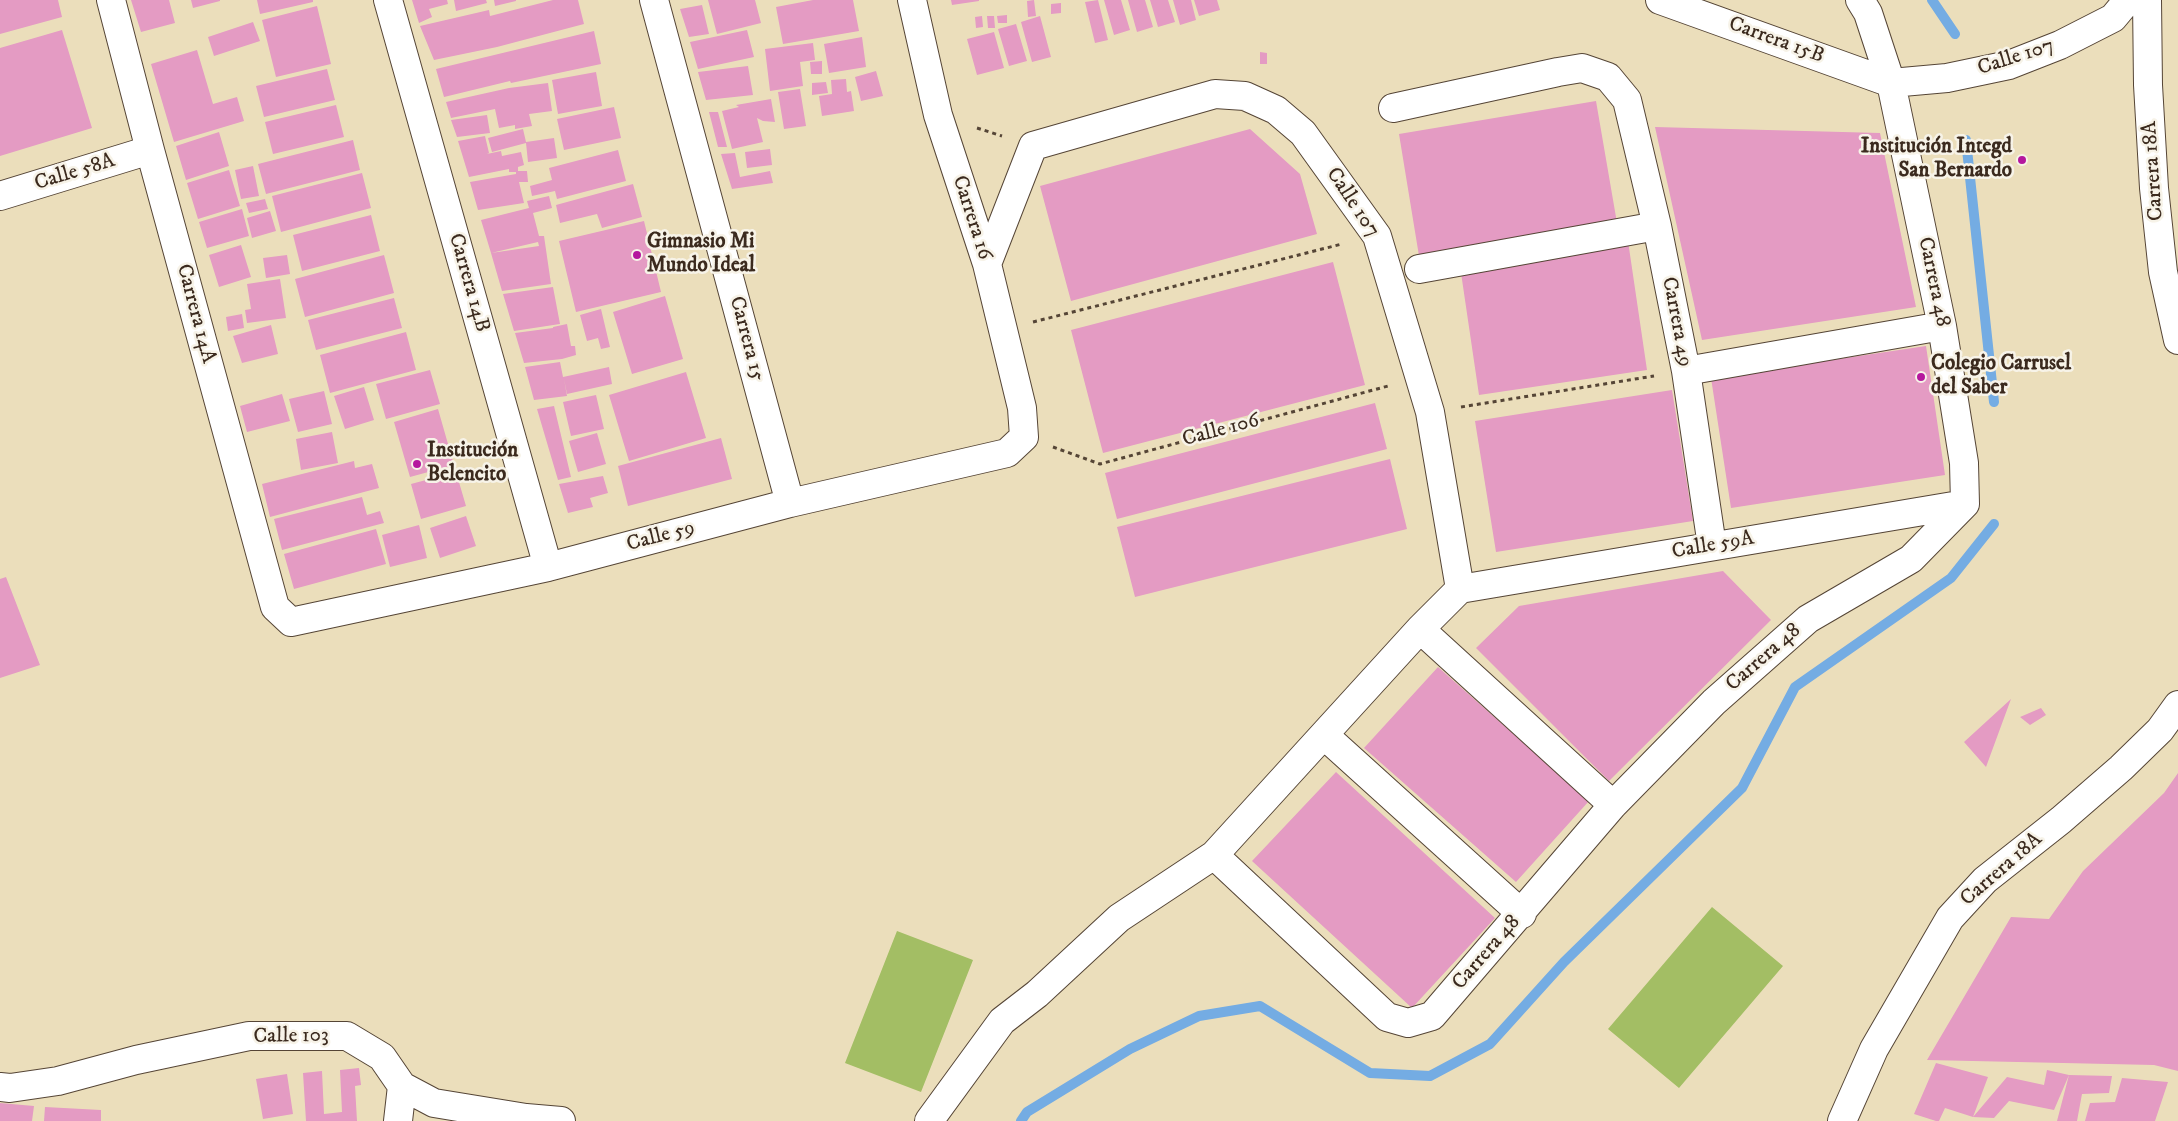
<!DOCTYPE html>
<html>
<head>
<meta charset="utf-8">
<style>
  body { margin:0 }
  canvas { display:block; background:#ebdebb }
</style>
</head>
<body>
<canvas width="2178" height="1121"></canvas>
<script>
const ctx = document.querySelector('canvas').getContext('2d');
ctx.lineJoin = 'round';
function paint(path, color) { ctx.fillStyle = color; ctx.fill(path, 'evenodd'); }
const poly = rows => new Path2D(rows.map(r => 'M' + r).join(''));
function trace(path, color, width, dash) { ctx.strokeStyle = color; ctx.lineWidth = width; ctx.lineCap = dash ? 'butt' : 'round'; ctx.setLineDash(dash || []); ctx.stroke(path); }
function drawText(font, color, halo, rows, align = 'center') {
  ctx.font = font + ' "IM FELL DW Pica",serif'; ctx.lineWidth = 5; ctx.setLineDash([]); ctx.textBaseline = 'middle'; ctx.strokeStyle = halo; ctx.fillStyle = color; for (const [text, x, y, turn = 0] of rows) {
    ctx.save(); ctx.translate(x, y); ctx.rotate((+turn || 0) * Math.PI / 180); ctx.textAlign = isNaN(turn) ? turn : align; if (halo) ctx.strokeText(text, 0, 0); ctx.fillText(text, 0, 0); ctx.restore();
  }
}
paint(poly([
  [1712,907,1783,966,1679,1088,1608,1029],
  [897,931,973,960,921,1092,845,1063]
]), '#a3be64');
trace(poly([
  [1932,0,1955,34],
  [1966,140,1994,402],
  [1021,1121,1027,1112,1130,1049,1199,1016,1260,1006,1370,1073,1430,1076,1490,1044,1564,962,1742,788,1795,687,1951,578,1994,524]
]), '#74ace3', 10);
paint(poly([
  [0,0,58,0,62,17,0,34],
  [131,0,169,0,175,23,141,32],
  [191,0,220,0,220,1,193,8],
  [257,0,313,0,313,2,260,14],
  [412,0,447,0,448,4,429,9,432,17,419,23],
  [454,0,486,0,487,3,456,11],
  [494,0,516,0,516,1,495,6],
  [553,0,578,0,584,24,497,47,434,60,420,26,489,10,490,16],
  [708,0,755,0,761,23,717,34],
  [813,0,853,0,859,31,783,44,776,7],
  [951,0,979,0,979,1,952,5],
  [1034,0,1036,16,1028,17,1027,1],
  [1098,0,1108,40,1095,43,1085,2],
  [1104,0,1121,0,1130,30,1114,35],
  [1128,0,1145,0,1153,27,1137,32],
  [1150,0,1168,0,1175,22,1158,27],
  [1173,0,1191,0,1196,20,1180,25],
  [1194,0,1217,0,1220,10,1199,16],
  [1061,3,1061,13,1051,14,1051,4],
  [702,5,709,34,689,37,680,9],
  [317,6,331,64,276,77,262,20],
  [1007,15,1007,23,998,23,997,16],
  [982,16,983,27,976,28,975,17],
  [987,16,994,16,995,28,988,28],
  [1040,16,1051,57,1032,62,1021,22],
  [253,22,260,41,214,56,208,37],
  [1016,24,1027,61,1009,66,998,29],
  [62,30,92,128,0,156,0,48],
  [747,30,754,57,698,69,690,42],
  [594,31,601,64,511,83,510,81,444,97,436,69],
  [994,32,1004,68,977,75,967,39],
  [862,37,866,67,829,73,824,44],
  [813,43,815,60,800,62,803,86,770,91,765,49],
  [197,50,213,104,237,97,244,121,174,142,151,64],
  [1260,52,1267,53,1267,64,1260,64],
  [822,61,822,74,811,74,810,62],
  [748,66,753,95,706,100,698,72],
  [327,69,335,100,264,117,256,86],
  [876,71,883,96,861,101,855,77],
  [596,72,602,106,558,114,552,80],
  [846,79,847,92,851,91,854,111,822,116,819,96,832,94,831,80],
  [826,82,828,93,812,95,812,83],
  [548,83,552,111,529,114,532,126,515,129,515,125,499,128,495,109,451,118,446,102,509,88],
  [800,89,806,126,784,129,778,92],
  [771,99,775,122,763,121,757,118,763,142,732,149,722,111,739,107,736,105],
  [1596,101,1617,223,1419,256,1399,134],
  [336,105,344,137,273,154,265,122],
  [614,107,621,138,564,150,557,119],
  [709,112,718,112,727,147,718,147],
  [487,115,490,133,457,137,451,120],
  [1655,127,1880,133,1916,307,1702,340],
  [523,129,526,142,554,138,557,158,528,162,526,143,492,152,488,138],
  [1250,129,1300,174,1317,234,1071,301,1040,186],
  [219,132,229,166,186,180,176,146],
  [485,136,489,153,487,154,501,151,502,156,521,152,524,165,518,167,518,171,527,171,528,182,519,182,524,203,478,210,470,182,516,174,516,172,509,172,509,169,469,177,458,141],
  [353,140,360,170,266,194,258,164],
  [770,149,772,165,747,168,745,152],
  [618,150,626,181,557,199,555,191,532,196,530,186,552,180,549,168],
  [735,153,740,177,770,171,773,183,732,189,721,154],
  [253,166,259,196,241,199,235,170],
  [229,170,240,206,198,219,187,183],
  [362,173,371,208,281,232,272,196],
  [633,184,642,217,602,228,597,214,560,223,556,205],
  [549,196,552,208,533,213,539,236,544,236,551,284,502,291,491,253,539,246,538,242,491,253,481,220,529,208,527,201],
  [265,199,268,209,249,213,246,203],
  [242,209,249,236,207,248,199,222],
  [270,211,276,231,252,238,247,218],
  [371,215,380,251,302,271,293,235],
  [644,221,661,292,576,312,559,241],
  [1628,241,1647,370,1479,395,1460,266],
  [241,245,251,277,219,287,209,255],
  [287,255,290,274,266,278,263,258],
  [384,255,394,293,305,317,295,279],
  [1333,262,1365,385,1103,453,1071,330],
  [280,279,286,318,247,323,245,310,251,309,247,284],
  [553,287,560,324,514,331,503,294],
  [665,296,683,359,632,374,613,312],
  [394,298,402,328,316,350,308,320],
  [601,309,610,347,601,349,598,338,587,341,580,315],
  [242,314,244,328,228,331,226,317],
  [567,324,571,346,575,346,576,355,562,359,524,363,515,333,553,328,553,327],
  [271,325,278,354,242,363,233,336],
  [406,332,416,370,330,393,320,355],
  [1926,346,1945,475,1731,508,1711,378],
  [560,362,563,377,609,367,612,384,567,394,564,379,567,396,534,400,525,367],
  [430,370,440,404,386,419,376,384],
  [686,372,706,438,629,461,609,395],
  [364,387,374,420,345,429,334,396],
  [1672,390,1693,521,1496,552,1475,421],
  [324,391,332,424,298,432,289,399],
  [282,394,290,421,247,432,240,406],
  [596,395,604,429,571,436,563,402],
  [1375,403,1387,449,1117,519,1105,473],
  [554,406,571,477,558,480,537,409],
  [438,409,454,465,410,477,394,422],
  [332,432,338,463,301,470,296,439],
  [597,433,606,464,578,472,569,441],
  [721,438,732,479,628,506,618,466],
  [1390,459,1407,529,1135,597,1117,527],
  [354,461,355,468,372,464,379,488,270,517,262,484],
  [456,472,466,506,421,519,411,484],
  [603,476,608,493,590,498,593,507,568,513,559,484],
  [362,497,367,515,380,511,384,523,282,550,274,519],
  [466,516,476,546,440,558,430,528],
  [419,525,427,558,390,567,382,535],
  [376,529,386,564,294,589,284,554],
  [1723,571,1771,620,1609,781,1476,648,1519,606],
  [6,577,40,665,0,678,0,579],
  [1438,667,1589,801,1516,882,1364,748],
  [2011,699,1986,767,1964,742],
  [2041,708,2046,715,2030,725,2020,717],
  [1336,772,1495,918,1412,1008,1252,861],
  [2178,773,2178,1071,2154,1065,1927,1060,2011,917,2049,919,2083,871,2164,793],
  [1936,1063,1988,1077,1973,1117,2007,1077,2044,1085,2047,1070,2069,1075,2112,1076,2109,1093,2082,1094,2077,1121,2057,1121,2069,1075,2054,1110,2009,1101,1994,1118,1973,1117,1945,1108,1939,1121,1936,1121,1914,1114],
  [359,1068,361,1085,355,1086,357,1121,306,1121,303,1073,322,1071,324,1114,342,1112,340,1070],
  [287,1074,293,1114,263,1119,256,1079],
  [2122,1078,2168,1082,2155,1121,2085,1121,2090,1103,2115,1102],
  [0,1103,34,1106,32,1121,0,1121],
  [45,1107,101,1110,101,1121,44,1121]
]), '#e49bc3');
const minor = poly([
  [111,0,150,150,275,607,291,622,548,567,790,503,1007,453,1024,437,1022,408,987,264,938,115,912,0],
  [388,0,548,567],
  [654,0,790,503],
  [1660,0,1891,83,1947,78,2009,65,2060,45,2113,18,2128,0],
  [2147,0,2148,85,2154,188,2163,272,2178,340],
  [1393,108,1558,72,1582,68,1608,77,1627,100,1657,226,1686,371,1712,546],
  [0,196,150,150],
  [987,264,1033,146,1215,94,1245,96,1276,110,1303,133,1377,236,1430,412,1460,589],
  [1419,269,1657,226],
  [1686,371,1942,326],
  [1460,589,1965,504],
  [1420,629,1613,805],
  [1324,735,1522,914],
  [1214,855,1387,1017,1408,1023,1432,1016,1613,805,1714,702,1808,619,1911,559,1965,504,1964,463,1942,326,1891,83,1868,13,1860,0],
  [0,1087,10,1088,58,1081,136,1060,249,1036,347,1036,382,1057,402,1086,434,1103,526,1118,561,1121],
  [398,1121,402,1086],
  [929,1121,1002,1021,1037,994,1119,918,1214,855,1420,629,1460,589],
  [1842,1121,1874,1049,1950,918,1985,880,2061,820,2121,768,2160,730,2178,705]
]);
trace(minor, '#554536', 30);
trace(poly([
  [977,128,1002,136],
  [1033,322,1342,244],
  [1461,407,1654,376],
  [1053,447,1100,464,1388,386]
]), '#554536', 3, [4, 4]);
trace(minor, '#fff', 28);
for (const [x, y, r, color] of [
  [2022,160,5,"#b5179e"],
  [637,255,5,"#b5179e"],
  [1921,377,5,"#b5179e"],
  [417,464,5,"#b5179e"]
]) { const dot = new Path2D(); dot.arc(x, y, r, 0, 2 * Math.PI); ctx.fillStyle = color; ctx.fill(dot); trace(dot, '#f7f3e8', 2); }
drawText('21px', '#3b2a1e', '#f7f3e8', [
  ["Carrera 15B",1776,41,20],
  ["Calle 107",2016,58,-18],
  ["Carrera 18A",2154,171,-94],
  ["Calle 58A",75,173,-17],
  ["Calle 107",1352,203,56],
  ["Carrera 16",971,218,72],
  ["Carrera 48",1933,282,78],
  ["Carrera 14B",468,283,74],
  ["Carrera 14A",195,314,75],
  ["Carrera 49",1676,322,79],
  ["Carrera 15",746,339,75],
  ["Calle 106",1221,431,-15],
  ["Calle 59",661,537,-15],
  ["Calle 59A",1713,546,-10],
  ["Carrera 48",1764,658,-41],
  ["Carrera 18A",2002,870,-41],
  ["Carrera 48",1487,953,-49],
  ["Calle 103",291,1037,-1]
]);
drawText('bold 21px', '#3b2a1e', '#f7f3e8', [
  ["Institución Integd",2012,148,"right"],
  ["San Bernardo",2012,172,"right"],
  ["Gimnasio Mi",647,243],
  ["Mundo Ideal",647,267],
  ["Colegio Carrusel",1931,365],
  ["del Saber",1931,389],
  ["Institución",427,452],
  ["Belencito",427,476]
], 'left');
</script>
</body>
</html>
